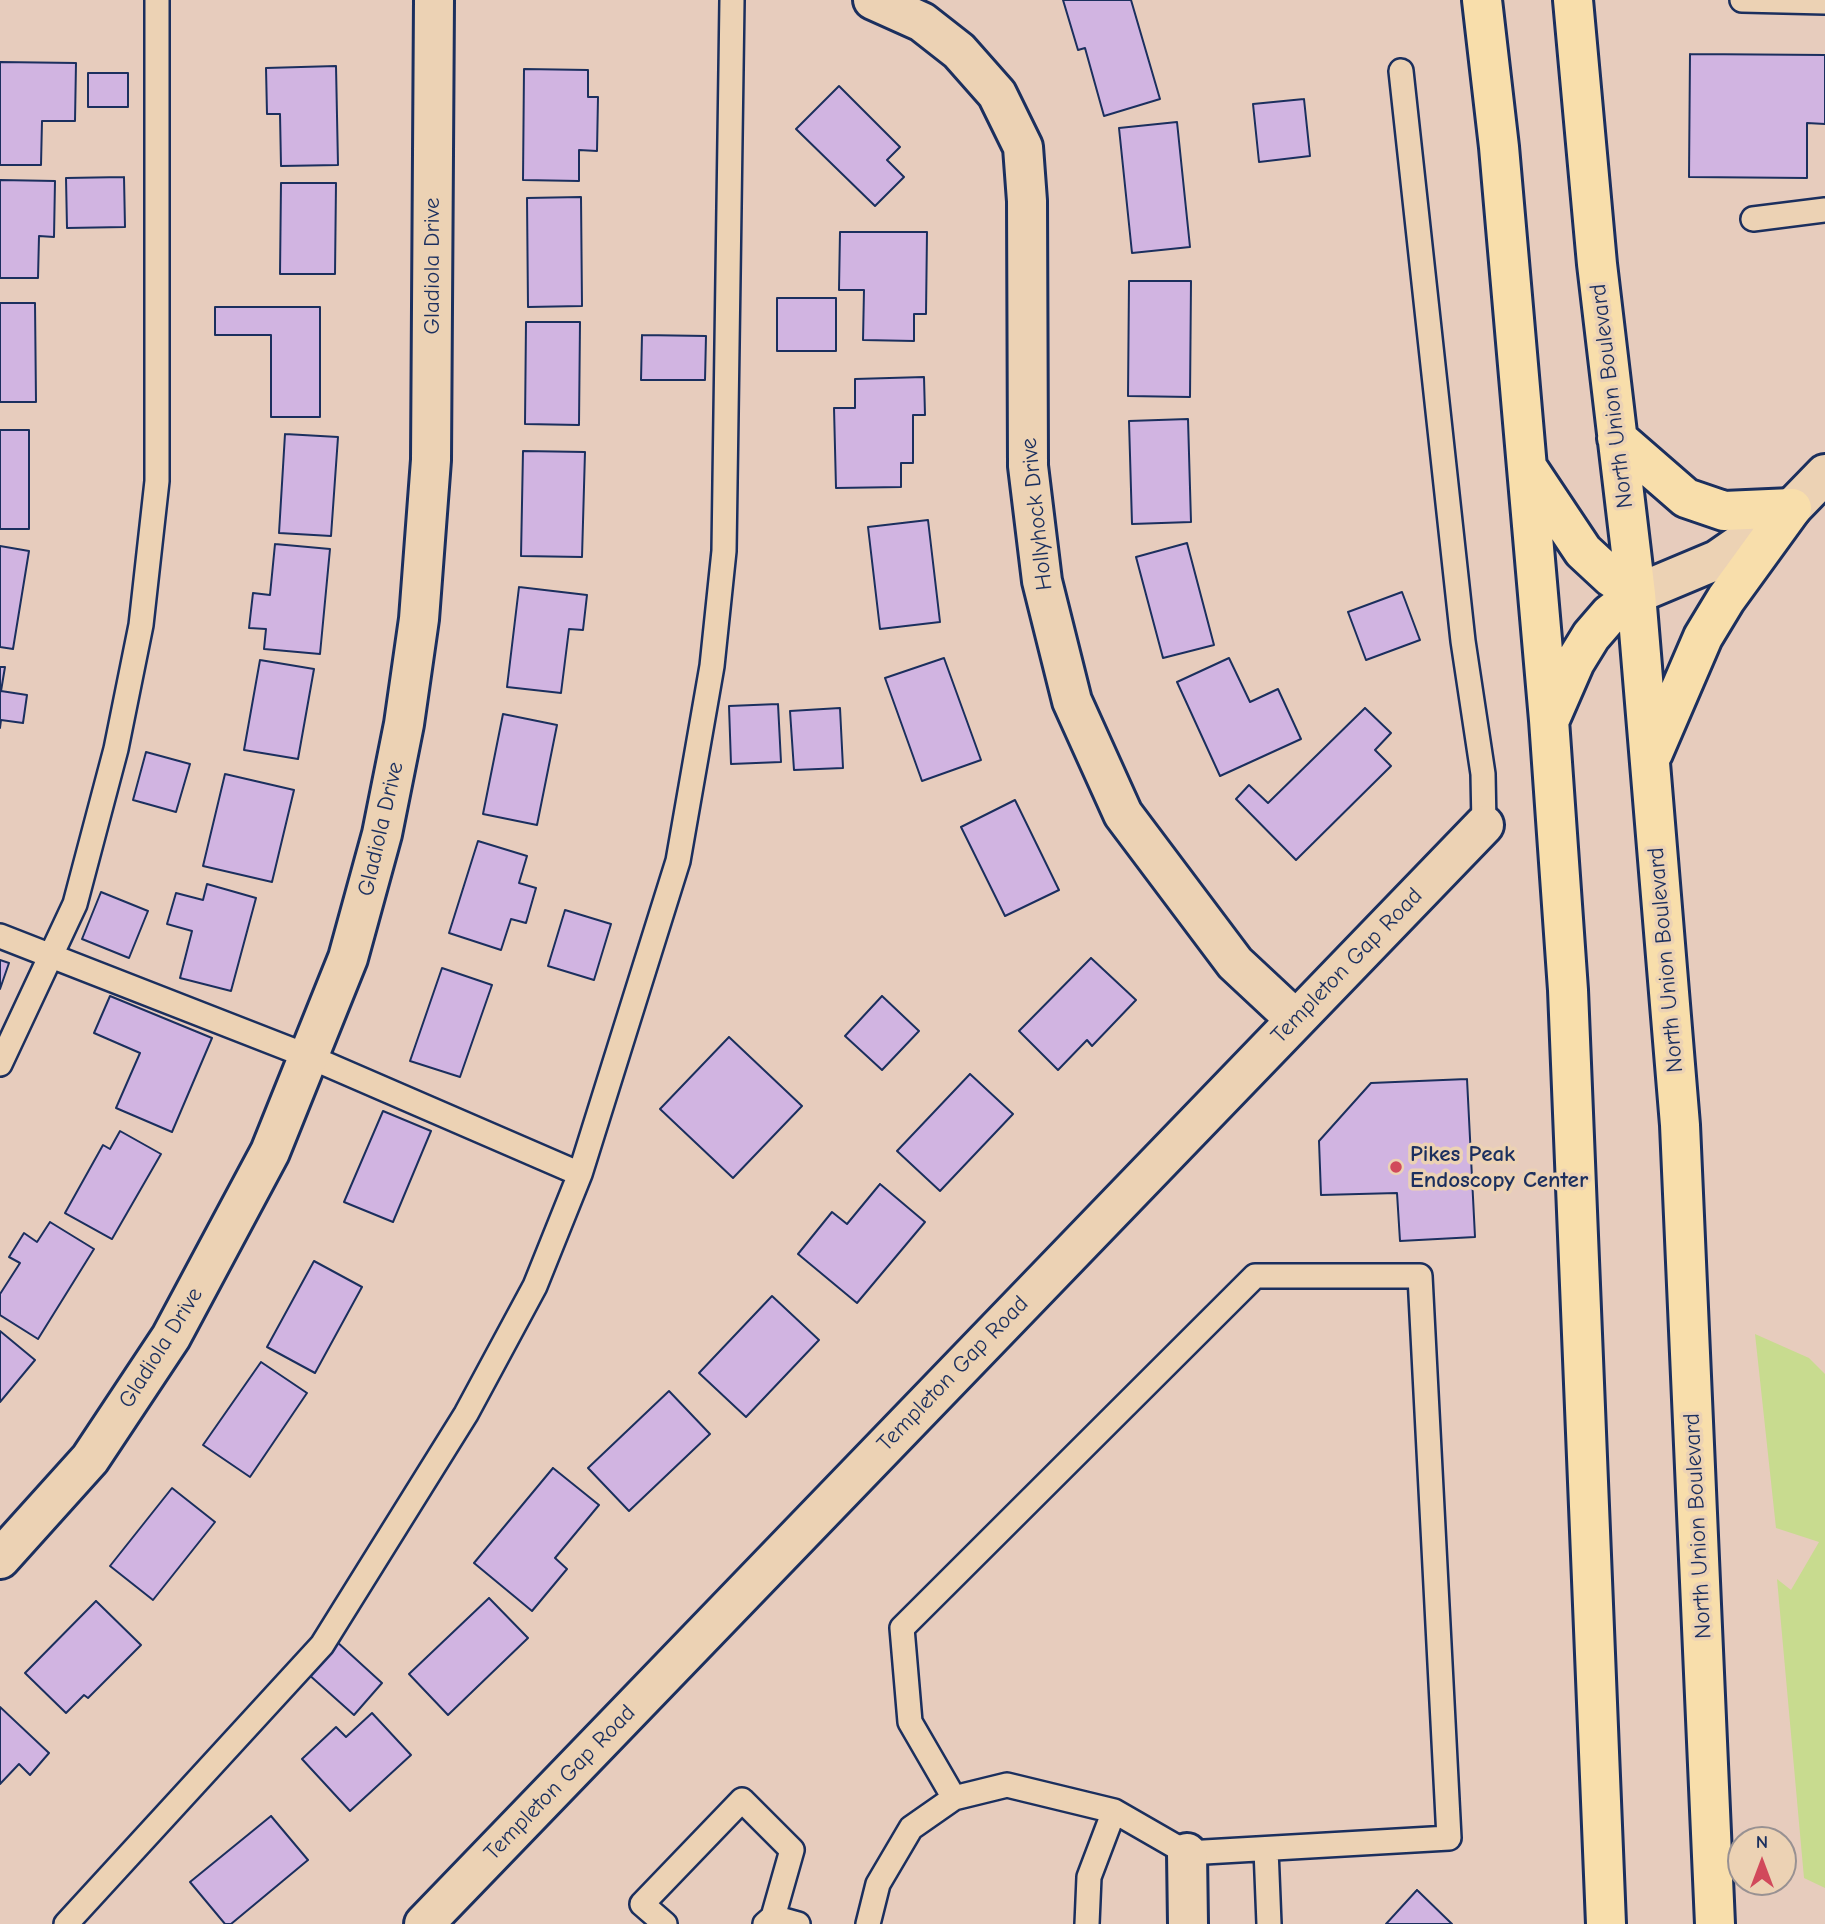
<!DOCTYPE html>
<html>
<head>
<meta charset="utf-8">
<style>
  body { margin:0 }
  #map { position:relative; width:1825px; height:1924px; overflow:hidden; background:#e7ccbd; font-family:"Comic Neue",sans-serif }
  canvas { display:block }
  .north { position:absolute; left:1727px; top:1826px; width:70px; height:70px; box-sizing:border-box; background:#ecd2b4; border:2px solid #989192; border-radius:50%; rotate:0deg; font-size:19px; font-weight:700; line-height:28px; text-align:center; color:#1b2f5e }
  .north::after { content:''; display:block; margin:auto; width:24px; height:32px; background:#d1495b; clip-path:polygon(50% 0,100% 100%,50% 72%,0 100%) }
</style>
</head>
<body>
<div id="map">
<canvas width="1825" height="1924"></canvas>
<div class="north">N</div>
</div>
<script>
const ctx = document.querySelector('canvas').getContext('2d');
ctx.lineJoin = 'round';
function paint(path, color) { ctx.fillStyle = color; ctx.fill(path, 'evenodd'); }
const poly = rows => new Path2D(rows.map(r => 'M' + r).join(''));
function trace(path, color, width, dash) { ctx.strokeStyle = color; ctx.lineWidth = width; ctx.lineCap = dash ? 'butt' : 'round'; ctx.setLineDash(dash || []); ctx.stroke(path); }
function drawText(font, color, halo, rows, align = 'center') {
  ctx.font = font + ' "Comic Neue",sans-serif'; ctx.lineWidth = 7; ctx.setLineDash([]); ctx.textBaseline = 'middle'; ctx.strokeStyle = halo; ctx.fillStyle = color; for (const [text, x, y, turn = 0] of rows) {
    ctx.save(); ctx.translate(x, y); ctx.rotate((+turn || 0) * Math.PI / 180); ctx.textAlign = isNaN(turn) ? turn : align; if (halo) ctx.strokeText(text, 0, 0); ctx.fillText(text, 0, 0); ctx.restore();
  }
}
paint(poly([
  [1755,1334,1809,1358,1825,1374,1825,1888,1804,1878,1777,1579,1791,1590,1819,1542,1776,1528]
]), '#c8db8f');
const building = poly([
  [1063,0,1131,0,1160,99,1104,116,1085,48,1078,50,1063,0],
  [1690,54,1825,55,1825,124,1807,123,1807,178,1689,177,1690,54],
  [0,62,76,63,75,121,42,121,41,165,0,165,0,62],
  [336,66,338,165,281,166,280,114,267,114,266,68,336,66],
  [524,69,588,70,588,97,598,97,597,151,579,150,579,181,523,180,524,69],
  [88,73,128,73,128,107,88,107,88,73],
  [839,86,900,147,887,160,904,177,875,206,796,129,839,86],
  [1304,99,1310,156,1259,162,1253,104,1304,99],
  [1177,122,1190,247,1132,253,1119,128,1177,122],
  [124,177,125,227,67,228,66,178,124,177],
  [0,180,55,181,54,237,39,236,38,278,0,278,0,180],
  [281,183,336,183,335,274,280,274,281,183],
  [581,197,582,306,528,307,527,198,581,197],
  [840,232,927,232,926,314,914,314,914,341,863,340,864,290,839,290,840,232],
  [1129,281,1191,281,1190,397,1128,396,1129,281],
  [777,298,836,298,836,351,777,351,777,298],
  [0,303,35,303,36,402,0,402,0,303],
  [215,307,320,307,320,417,271,417,271,335,215,335,215,307],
  [526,322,580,322,579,425,525,424,526,322],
  [642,335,706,336,705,380,641,380,642,335],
  [924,377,925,415,913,415,913,463,901,463,901,487,836,488,834,408,855,408,855,379,924,377],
  [1188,419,1191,522,1132,524,1129,421,1188,419],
  [0,430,29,430,29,529,0,529,0,430],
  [285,434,338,437,331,536,279,533,285,434],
  [523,451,585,452,582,557,521,556,523,451],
  [928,520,940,622,880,629,868,527,928,520],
  [1187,543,1214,645,1163,658,1136,557,1187,543],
  [275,544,330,549,320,654,264,649,266,629,249,628,253,593,270,595,275,544],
  [0,546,29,551,13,649,0,647,0,546],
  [519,587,587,595,583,630,569,629,561,693,507,687,519,587],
  [1402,592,1420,640,1366,660,1348,612,1402,592],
  [944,658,981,760,922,781,885,678,944,658],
  [1229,658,1250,702,1278,689,1301,739,1220,776,1177,682,1229,658],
  [260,660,314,669,298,759,244,750,260,660],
  [0,667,5,667,1,691,27,695,23,723,1,720,0,728,0,667],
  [778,704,781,762,731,764,729,706,778,704],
  [840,708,843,768,794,770,790,711,840,708],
  [1365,708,1391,733,1375,750,1391,766,1296,860,1236,799,1249,785,1268,803,1365,708],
  [503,714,557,725,537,825,483,814,503,714],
  [146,752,190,764,176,812,133,800,146,752],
  [225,774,294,790,272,882,203,866,225,774],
  [1015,800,1059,890,1005,916,961,827,1015,800],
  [478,841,527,856,519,883,536,888,526,923,511,919,501,950,449,933,478,841],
  [207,884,256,898,231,991,180,978,192,931,167,924,176,893,203,900,207,884],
  [101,892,148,911,129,958,82,939,101,892],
  [565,910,611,924,594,980,548,966,565,910],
  [1091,958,1136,1000,1092,1046,1087,1040,1058,1070,1019,1031,1091,958],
  [0,960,9,963,0,989,0,960],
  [442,968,492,985,460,1077,410,1061,442,968],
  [110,996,212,1038,172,1132,116,1108,140,1053,94,1033,110,996],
  [882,996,919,1031,882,1070,845,1036,882,996],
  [729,1037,802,1106,733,1178,660,1109,729,1037],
  [970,1074,1013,1114,940,1191,897,1151,970,1074],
  [1467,1079,1475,1237,1400,1241,1397,1193,1321,1195,1319,1141,1371,1083,1467,1079],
  [383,1111,431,1131,393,1222,344,1202,383,1111],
  [120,1131,161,1154,112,1239,65,1213,103,1145,110,1149,120,1131],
  [880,1184,925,1222,857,1303,798,1254,832,1212,847,1224,880,1184],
  [50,1222,94,1249,38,1339,0,1315,0,1294,20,1263,9,1257,24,1233,37,1242,50,1222],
  [314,1261,362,1287,315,1373,267,1347,314,1261],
  [772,1296,819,1340,746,1417,699,1373,772,1296],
  [0,1331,35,1360,0,1402,0,1331],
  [261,1362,307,1393,250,1477,203,1445,261,1362],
  [669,1391,710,1434,629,1511,588,1468,669,1391],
  [553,1468,599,1505,555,1558,567,1569,532,1611,474,1563,553,1468],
  [172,1488,215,1522,153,1600,110,1566,172,1488],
  [489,1598,528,1638,448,1715,409,1674,489,1598],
  [96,1601,141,1645,88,1698,84,1695,66,1713,25,1673,96,1601],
  [336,1641,382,1683,354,1715,307,1673,336,1641],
  [0,1707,49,1753,30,1775,19,1764,0,1784,0,1707],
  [372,1713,411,1755,350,1811,302,1759,336,1727,346,1737,372,1713],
  [271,1816,308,1860,231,1924,225,1924,190,1882,271,1816],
  [1417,1890,1452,1924,1386,1924,1417,1890]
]);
paint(building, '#d1b4e1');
trace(building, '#1b2f5e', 2);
const lane = poly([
  [1742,0,1825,2],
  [1401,71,1463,641,1483,774,1484,825],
  [1753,219,1825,210],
  [0,936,310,1057,580,1174],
  [0,1064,75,904,116,749,141,625,157,481,157,0],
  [1266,1849,1269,1924],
  [773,1917,798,1924],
  [66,1924,322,1645,466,1414,535,1286,580,1174,678,861,712,666,724,551,732,0],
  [665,1924,642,1904,742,1800,792,1850,773,1917,765,1924],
  [868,1924,878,1884,911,1828,954,1798,910,1722,902,1628,1255,1276,1420,1276,1449,1838,1187,1853,1114,1811,1007,1785,954,1798],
  [1087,1924,1089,1877,1114,1811]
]);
const street = poly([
  [873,0,922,22,959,51,997,94,1023,147,1027,201,1028,466,1042,581,1072,701,1123,814,1235,963,1295,1019],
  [1636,594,1717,560,1792,508,1825,474],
  [0,1559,90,1459,171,1337,270,1152,348,958,382,834,404,724,419,619,431,460,434,0],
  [1187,1853,1188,1924],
  [424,1924,1484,825]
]);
const primary = poly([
  [1482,0,1499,147,1549,720,1568,990,1606,1924],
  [1573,0,1597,264,1636,594,1680,1125,1715,1924],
  [1617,438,1686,498,1724,511,1792,508],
  [1529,470,1583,551,1611,577,1636,594],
  [1551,717,1575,662,1591,636,1610,614,1636,594],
  [1653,753,1703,637,1726,599,1792,508]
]);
trace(lane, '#1b2f5e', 28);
trace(street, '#1b2f5e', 44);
trace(primary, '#1b2f5e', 44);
trace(lane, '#ecd2b4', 23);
trace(street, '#ecd2b4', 38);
trace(primary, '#f8deab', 38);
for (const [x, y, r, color] of [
  [1396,1167,7,"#d1495b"]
]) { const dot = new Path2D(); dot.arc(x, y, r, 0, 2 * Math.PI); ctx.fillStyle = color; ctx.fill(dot); trace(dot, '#ecd2b4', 2.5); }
drawText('23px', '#1b2f5e', '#ecd2b4', [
  ["Gladiola Drive",432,266,-90],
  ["North Union Boulevard",1612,396,-97],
  ["Hollyhock Drive",1037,514,-96],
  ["Gladiola Drive",381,829,-77],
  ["North Union Boulevard",1666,960,-95],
  ["Templeton Gap Road",1347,966,-46],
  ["Gladiola Drive",161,1348,-58],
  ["Templeton Gap Road",953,1374,-46],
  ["North Union Boulevard",1698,1526,-93],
  ["Templeton Gap Road",560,1783,-46]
]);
drawText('bold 23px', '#1b2f5e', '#ecd2b4', [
  ["Pikes Peak",1410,1154],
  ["Endoscopy Center",1410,1180]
], 'left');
</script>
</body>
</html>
